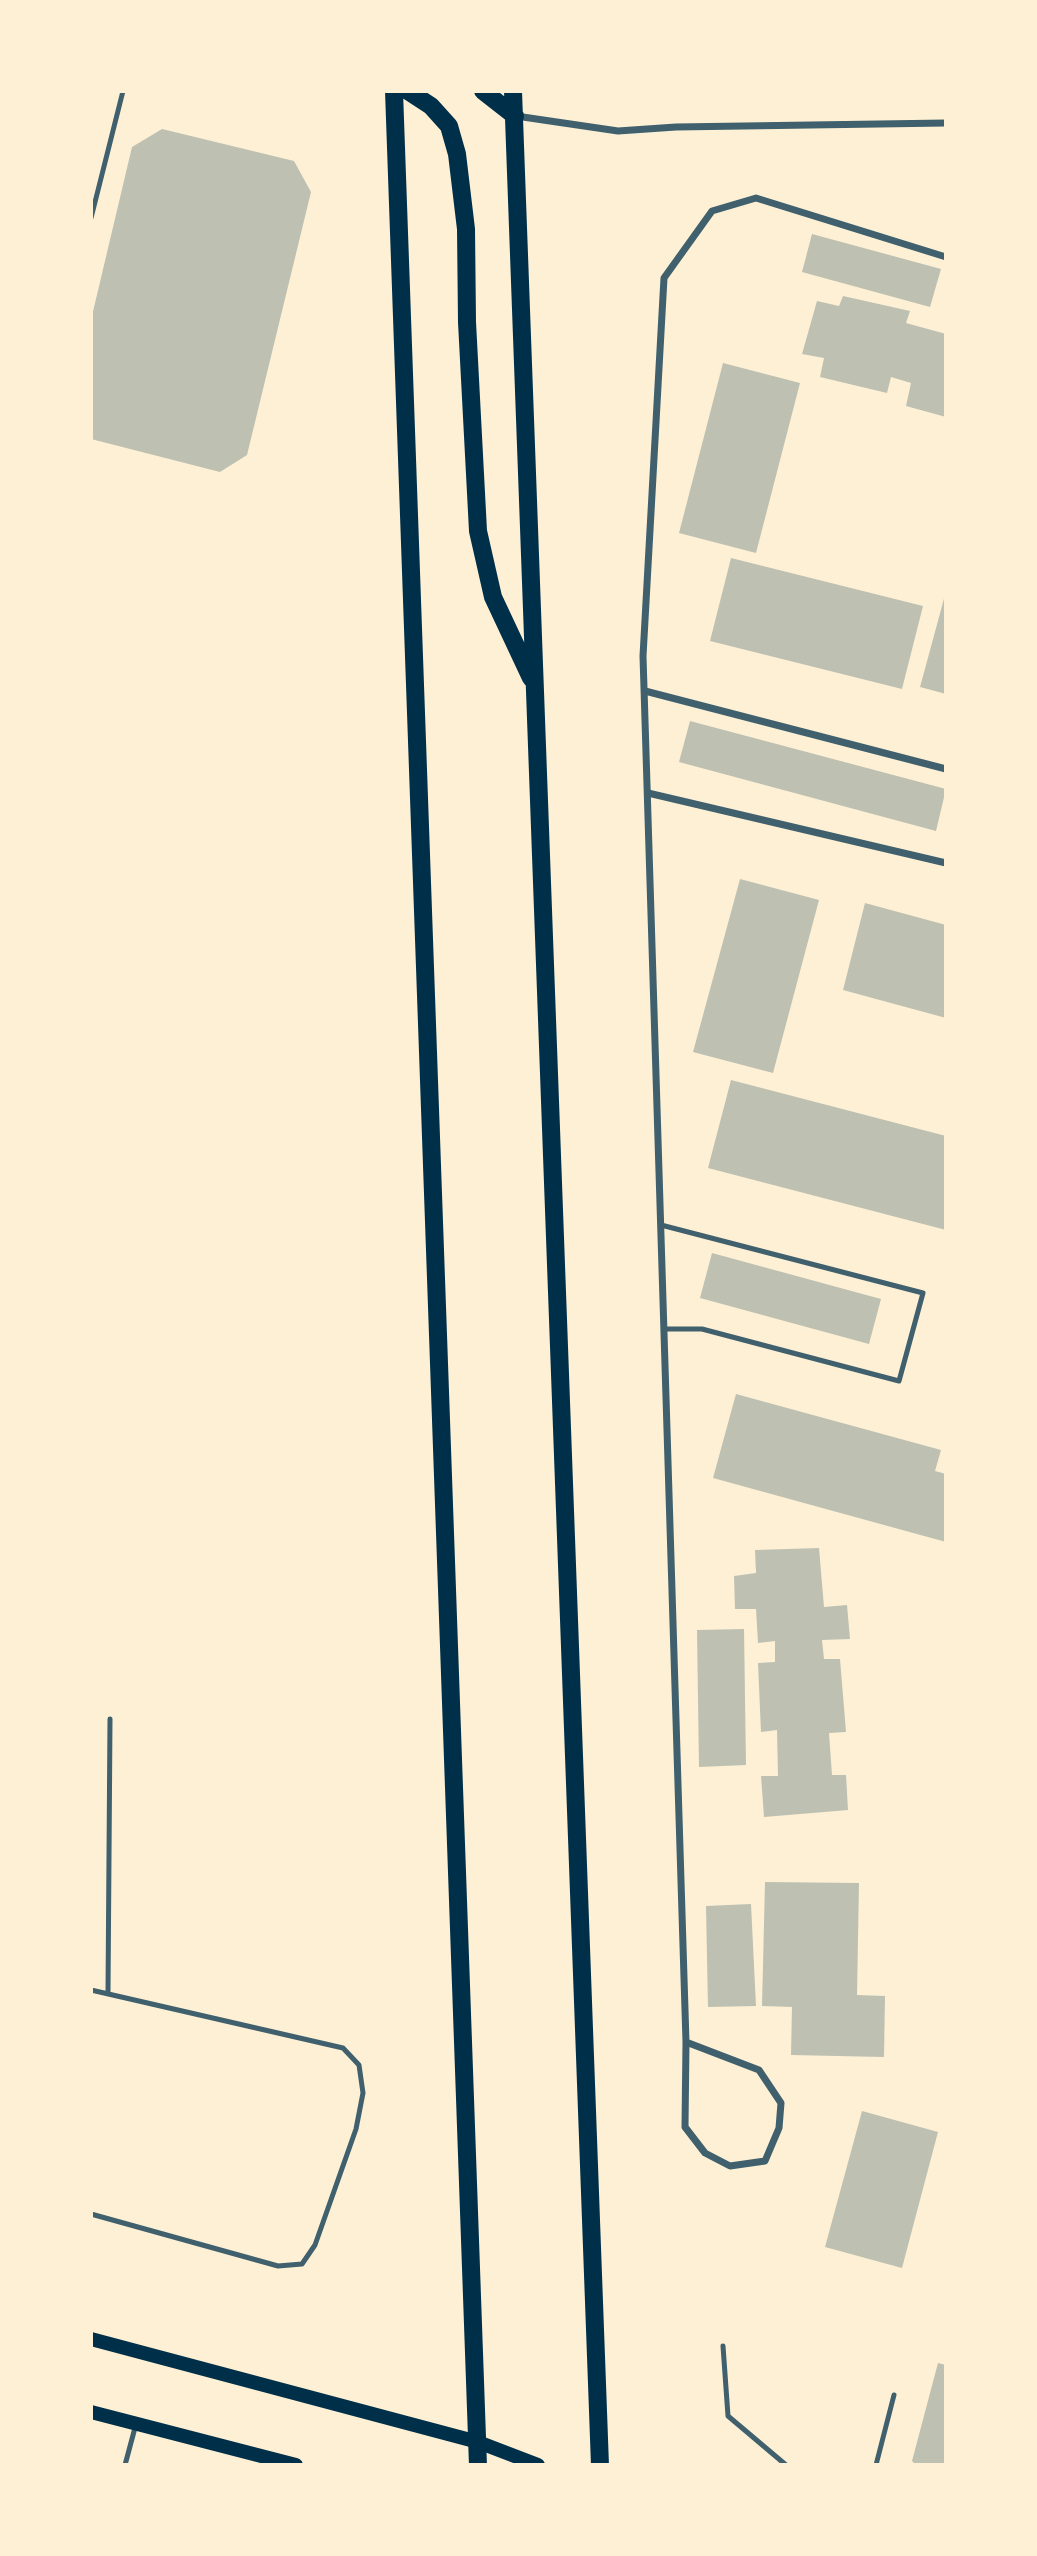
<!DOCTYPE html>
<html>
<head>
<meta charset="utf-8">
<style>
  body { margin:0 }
  #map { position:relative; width:1037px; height:2556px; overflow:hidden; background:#fdf0d5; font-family:"Source Sans 3",sans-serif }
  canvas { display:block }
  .frame { position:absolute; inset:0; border:93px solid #fdf0d5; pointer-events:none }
</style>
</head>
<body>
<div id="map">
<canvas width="1037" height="2556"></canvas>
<div class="frame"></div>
</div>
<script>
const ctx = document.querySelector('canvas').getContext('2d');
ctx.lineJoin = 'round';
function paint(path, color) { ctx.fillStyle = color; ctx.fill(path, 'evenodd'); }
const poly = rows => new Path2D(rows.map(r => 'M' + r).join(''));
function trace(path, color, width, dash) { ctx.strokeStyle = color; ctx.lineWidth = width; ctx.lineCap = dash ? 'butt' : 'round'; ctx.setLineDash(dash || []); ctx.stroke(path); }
paint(poly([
  [162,129,294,161,311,192,247,455,220,472,91,439,91,320,132,147],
  [812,234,941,269,930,307,802,272],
  [843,296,910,311,906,323,946,334,946,417,906,406,911,383,891,377,887,393,820,377,824,358,802,354,817,301,839,306],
  [723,363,800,383,756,553,679,533],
  [731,558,923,606,902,689,710,641],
  [945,595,946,595,946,694,920,687],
  [690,721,946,789,936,831,679,762],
  [740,879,819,900,773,1073,693,1052],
  [865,903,946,925,946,1018,843,990],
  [731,1080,946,1136,946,1230,708,1168],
  [712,1253,881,1299,869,1344,700,1298],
  [736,1394,941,1450,935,1471,946,1474,946,1542,713,1478],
  [819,1548,824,1607,847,1605,850,1639,822,1640,824,1659,840,1659,846,1732,829,1733,832,1775,846,1775,848,1810,764,1817,761,1776,778,1776,777,1730,761,1732,758,1663,775,1662,775,1641,758,1643,756,1609,735,1609,734,1576,756,1573,755,1550],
  [744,1629,746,1765,699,1767,697,1630],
  [765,1882,859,1883,857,1995,885,1996,884,2057,791,2055,792,2007,762,2006],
  [751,1904,756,2006,708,2007,706,1906],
  [862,2111,938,2132,902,2268,825,2247],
  [938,2363,946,2365,946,2465,916,2465,912,2461]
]), '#bec0b2');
trace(poly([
  [91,218,123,91],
  [661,1225,923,1293,899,1381,702,1329,664,1329],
  [91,1990,343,2048,359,2065,363,2093,356,2129,315,2245,302,2264,278,2266,91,2214],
  [108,1992,110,1719],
  [723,2346,728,2416,786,2465],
  [125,2465,136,2424],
  [876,2465,894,2395]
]), '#3f606c', 5);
trace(poly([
  [516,116,618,131,676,127,946,123],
  [645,691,946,769],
  [648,793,946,863],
  [686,2042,759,2070,781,2103,779,2128,765,2161,730,2166,705,2153,685,2127,686,2042,643,656,664,278,712,211,756,198,946,257]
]), '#3f606c', 7);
trace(poly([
  [91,2339,478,2442,538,2465],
  [91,2412,296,2465]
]), '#003049', 14);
trace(poly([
  [394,91,478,2465],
  [408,91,431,106,449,126,457,154,466,229,467,322,478,531,493,597,531,678],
  [483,91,515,116],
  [513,91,600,2465]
]), '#003049', 18);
</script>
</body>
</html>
